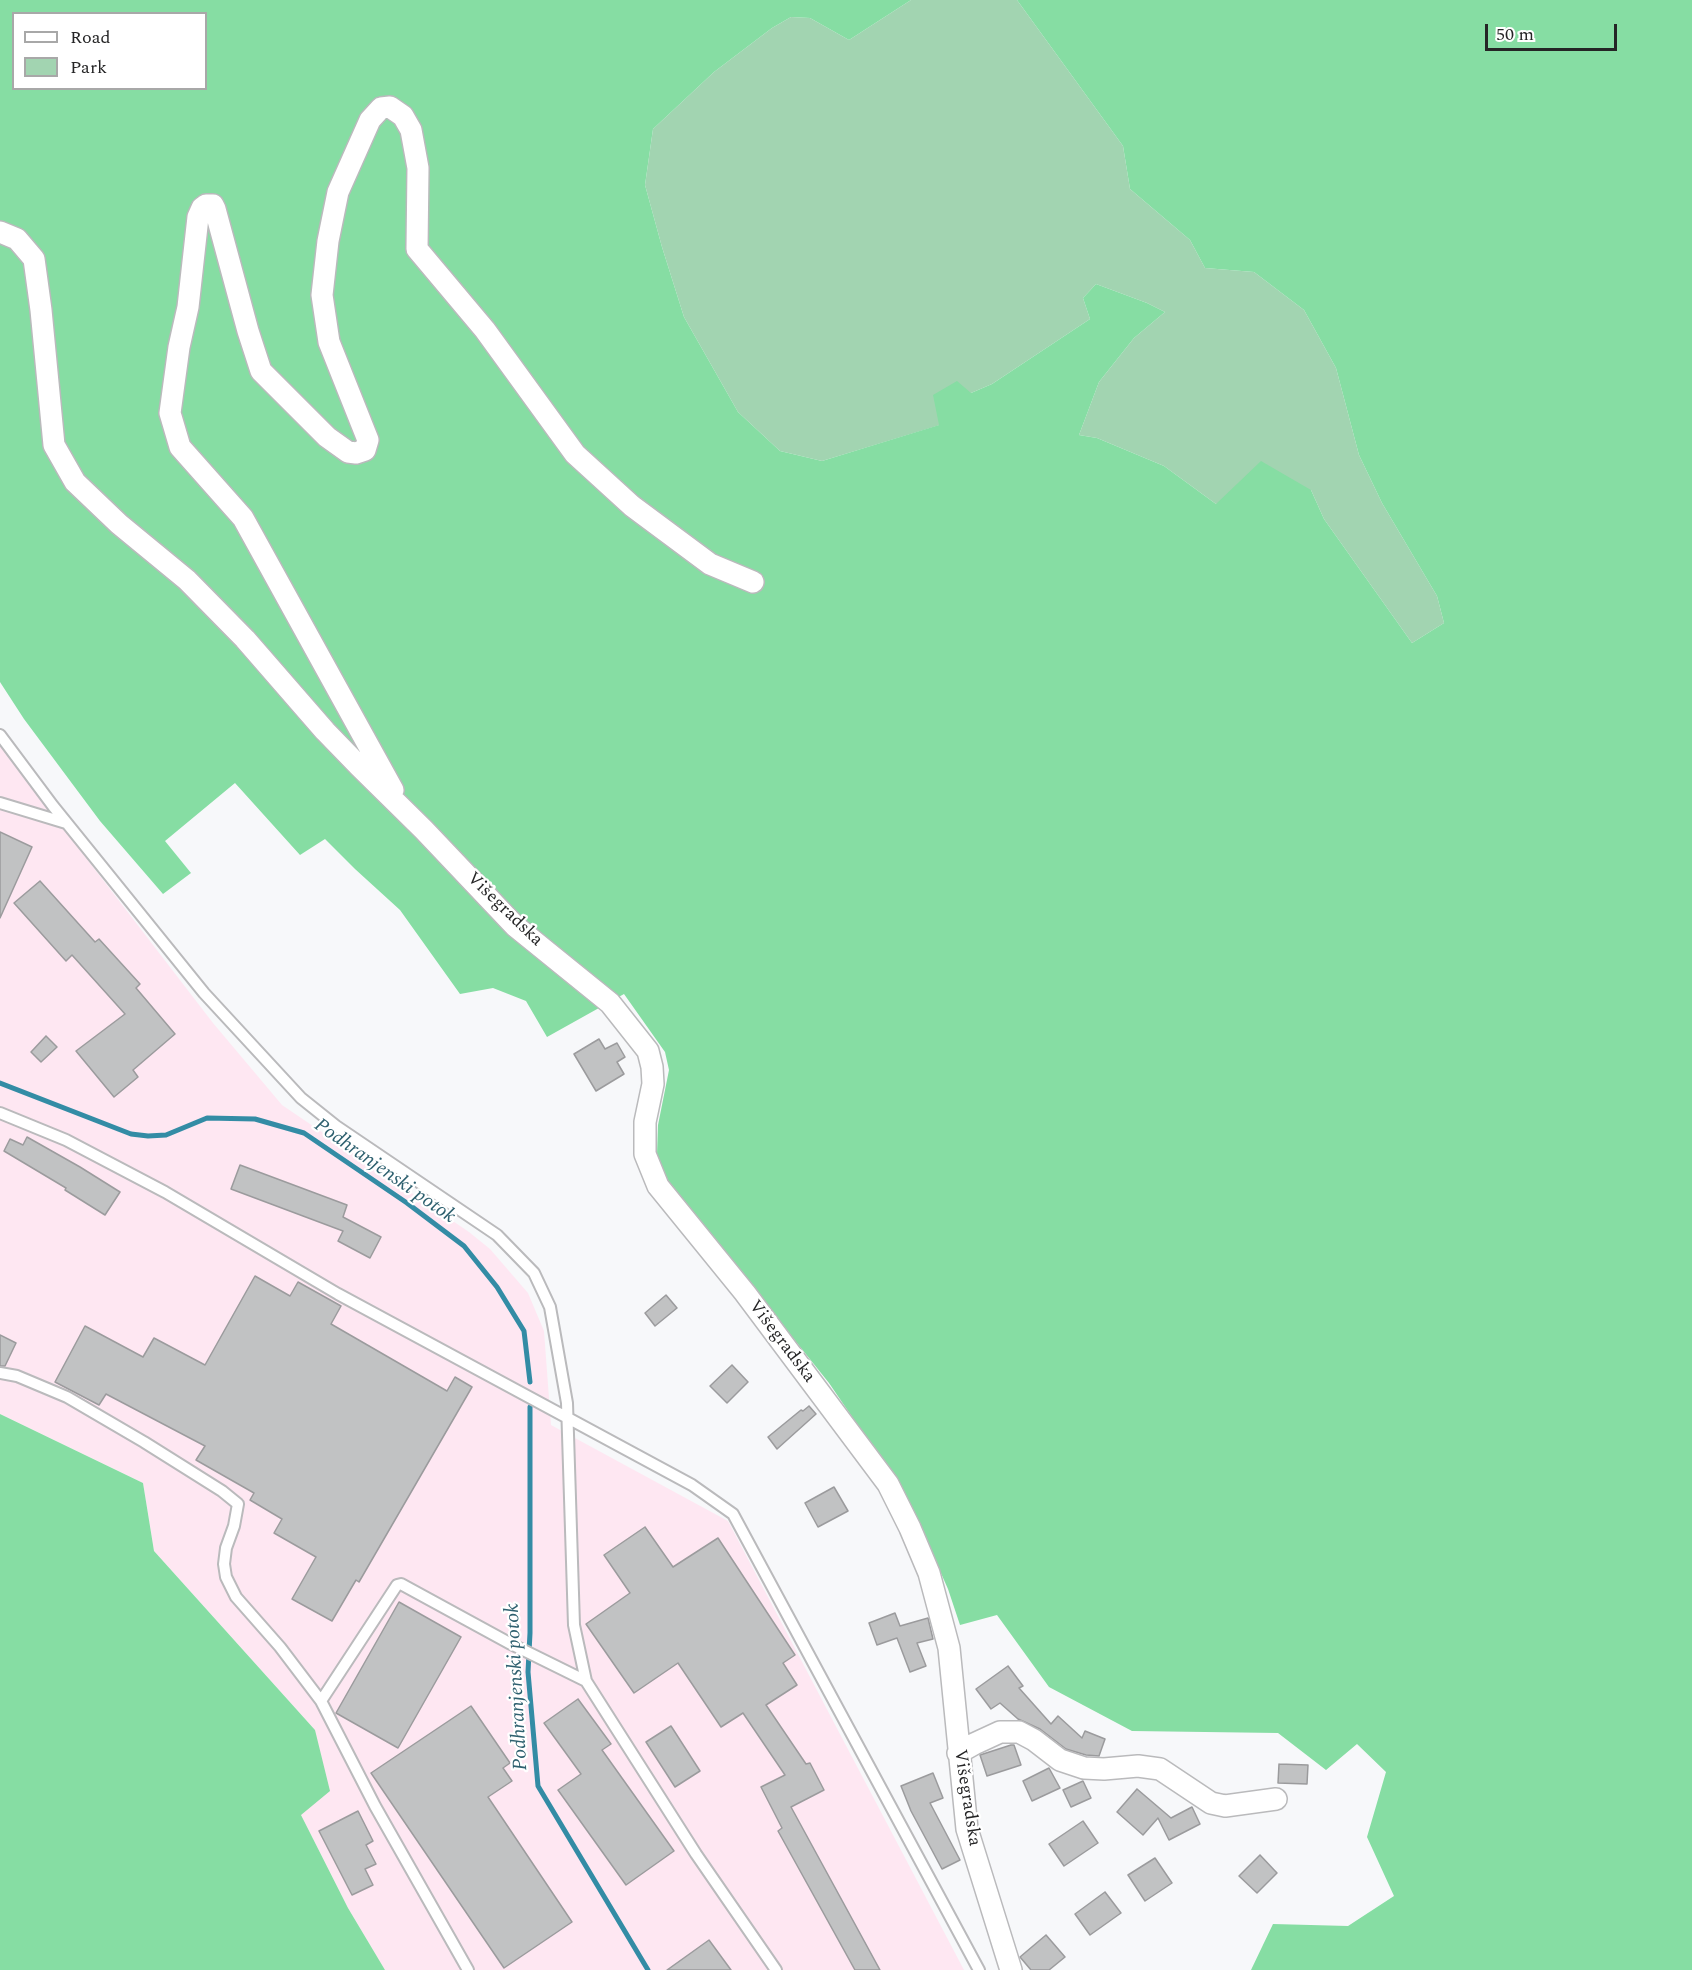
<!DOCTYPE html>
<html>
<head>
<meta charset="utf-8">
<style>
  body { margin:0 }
  #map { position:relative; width:1692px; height:1970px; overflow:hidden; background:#f7f8fa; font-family:Spectral,serif }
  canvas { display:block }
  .legend { position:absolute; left:12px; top:12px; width:195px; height:78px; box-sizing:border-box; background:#fff; border:2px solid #a8a8a8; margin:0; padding:8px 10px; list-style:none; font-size:18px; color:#252526 }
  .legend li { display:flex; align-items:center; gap:12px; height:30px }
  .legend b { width:30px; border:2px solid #a8a8a8 }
  .scale { position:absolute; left:1485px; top:24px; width:132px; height:27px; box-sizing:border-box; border:3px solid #252526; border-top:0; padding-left:8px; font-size:18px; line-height:21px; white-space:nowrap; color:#252526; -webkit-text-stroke:4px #fff; paint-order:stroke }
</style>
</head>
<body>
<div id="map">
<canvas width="1692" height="1970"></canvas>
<ul class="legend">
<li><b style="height:8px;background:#fff"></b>Road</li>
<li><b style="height:16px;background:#a2d4b1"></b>Park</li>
</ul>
<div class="scale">50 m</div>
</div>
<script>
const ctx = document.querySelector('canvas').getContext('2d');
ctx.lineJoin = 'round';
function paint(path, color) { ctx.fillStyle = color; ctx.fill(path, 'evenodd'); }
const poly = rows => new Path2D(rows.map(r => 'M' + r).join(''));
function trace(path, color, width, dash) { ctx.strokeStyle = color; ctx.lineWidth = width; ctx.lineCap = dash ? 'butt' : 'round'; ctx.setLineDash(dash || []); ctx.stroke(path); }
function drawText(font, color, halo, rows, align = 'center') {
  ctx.font = font + ' Spectral,serif'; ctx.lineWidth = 4.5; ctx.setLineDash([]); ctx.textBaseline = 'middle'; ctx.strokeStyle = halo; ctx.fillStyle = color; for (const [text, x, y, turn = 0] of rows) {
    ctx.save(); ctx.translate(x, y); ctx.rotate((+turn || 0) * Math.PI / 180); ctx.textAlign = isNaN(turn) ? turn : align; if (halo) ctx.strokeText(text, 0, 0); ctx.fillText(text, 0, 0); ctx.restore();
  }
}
paint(poly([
  [0,746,213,1023,282,1105,469,1232,490,1249,528,1293,544,1331,551,1425,728,1521,964,1970,385,1970,348,1908,301,1815,315,1730,154,1551,143,1483,0,1414]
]), '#fee7f2');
paint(poly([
  [911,0,1017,0,1123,146,1130,189,1190,240,1205,268,1254,272,1304,310,1336,368,1359,455,1382,503,1437,596,1444,623,1412,643,1324,519,1311,490,1216,504,1164,466,1097,438,1079,435,1099,382,1134,338,1165,312,1147,303,1096,284,1083,298,1090,319,992,384,971,393,940,425,822,461,780,451,738,412,684,317,662,247,645,185,653,129,714,72,772,28,791,17,810,18,849,40]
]), '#a2d4b1');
paint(poly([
  [0,0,911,0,849,40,810,18,791,17,772,28,714,72,653,129,645,185,662,247,684,317,738,412,780,451,822,461,939,425,933,395,957,381,971,393,992,384,1090,319,1083,298,1096,284,1147,303,1165,312,1134,338,1099,382,1079,435,1097,438,1164,466,1216,504,1261,461,1311,490,1324,519,1412,643,1444,623,1437,596,1382,503,1359,455,1336,368,1304,310,1254,272,1205,268,1190,240,1130,189,1123,146,1017,0,1692,0,1692,1970,1251,1970,1273,1924,1348,1926,1394,1896,1367,1837,1386,1772,1357,1744,1326,1770,1278,1733,1132,1731,1049,1687,997,1615,960,1625,948,1589,908,1499,829,1383,669,1183,657,1154,658,1125,669,1070,665,1052,624,994,547,1037,526,1001,493,988,460,994,400,910,355,869,325,839,300,855,235,783,165,841,191,873,163,894,100,821,24,719,0,682],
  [14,14,206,14,206,88,14,88],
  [0,1414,143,1483,154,1551,315,1730,330,1791,301,1815,348,1908,385,1970,0,1970]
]), '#86dda3');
trace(poly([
  [0,1083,131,1134,148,1136,166,1135,207,1118,255,1119,304,1133,407,1203,464,1246,497,1287,524,1331,530,1382],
  [530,1407,530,1633,528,1672,538,1786,648,1970]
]), '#338ca5', 5);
const building = poly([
  [0,832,32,847,0,918,0,832],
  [40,881,95,942,99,939,140,984,136,988,175,1034,133,1070,138,1077,114,1097,76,1051,125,1014,72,955,66,961,14,903,40,881],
  [46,1036,57,1047,41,1062,31,1052,46,1036],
  [599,1039,605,1049,617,1043,625,1057,617,1062,624,1074,596,1091,574,1054,599,1039],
  [27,1137,80,1167,120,1192,105,1215,65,1190,66,1188,4,1151,10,1139,23,1145,27,1137],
  [240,1165,347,1205,343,1217,381,1237,370,1258,338,1241,343,1231,231,1189,240,1165],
  [255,1276,290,1296,298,1282,341,1306,331,1324,447,1391,455,1377,472,1387,359,1582,356,1580,332,1621,292,1599,316,1557,274,1533,282,1519,250,1500,254,1493,196,1460,205,1446,106,1394,99,1405,55,1382,85,1326,143,1357,154,1338,205,1365,255,1276],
  [666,1295,677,1308,655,1326,645,1313,666,1295],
  [0,1335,16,1343,5,1366,0,1366,0,1335],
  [732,1365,748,1382,727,1403,710,1386,732,1365],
  [809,1406,816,1414,777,1449,768,1437,801,1410,803,1411,809,1406],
  [834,1487,848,1511,818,1527,805,1503,834,1487],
  [645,1527,673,1567,718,1538,795,1655,783,1663,797,1685,766,1705,806,1764,810,1763,824,1790,791,1807,880,1970,855,1970,778,1831,782,1828,761,1787,785,1775,743,1713,721,1727,678,1663,634,1693,586,1624,630,1593,604,1555,645,1527],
  [399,1602,461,1637,398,1748,336,1713,399,1602],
  [895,1613,900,1626,928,1618,933,1639,917,1643,926,1666,910,1672,897,1638,877,1645,869,1623,895,1613],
  [1008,1666,1023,1686,1019,1688,1051,1724,1058,1716,1082,1738,1085,1731,1105,1739,1099,1756,1086,1755,1066,1749,1040,1729,1018,1719,1000,1703,991,1709,976,1689,1008,1666],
  [578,1699,611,1744,602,1750,674,1851,626,1885,558,1790,581,1774,544,1723,578,1699],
  [471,1706,510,1763,503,1768,512,1781,488,1797,572,1922,504,1968,371,1773,471,1706],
  [671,1726,700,1771,675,1787,646,1742,671,1726],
  [1011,1745,1014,1745,1021,1765,987,1776,980,1755,1011,1745],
  [1279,1764,1308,1765,1307,1784,1278,1783,1279,1764],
  [1049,1768,1060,1788,1032,1801,1023,1781,1049,1768],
  [933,1773,943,1798,930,1803,960,1860,942,1869,911,1811,901,1786,933,1773],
  [1083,1781,1091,1798,1071,1807,1063,1790,1083,1781],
  [1137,1789,1171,1818,1192,1807,1200,1824,1169,1840,1158,1818,1143,1835,1117,1812,1137,1789],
  [358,1811,373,1841,366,1845,376,1864,365,1869,373,1885,352,1895,319,1831,358,1811],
  [1083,1821,1098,1843,1064,1866,1049,1844,1083,1821],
  [1260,1855,1277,1873,1257,1893,1239,1876,1260,1855],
  [1155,1858,1172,1883,1145,1901,1128,1875,1155,1858],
  [1105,1892,1121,1913,1090,1935,1075,1914,1105,1892],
  [1046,1935,1065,1957,1049,1970,1031,1970,1020,1957,1046,1935],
  [709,1940,731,1970,667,1970,709,1940]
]);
paint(building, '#c1c2c3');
trace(building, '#9b9b9d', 1.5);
const lane = poly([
  [0,735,53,806,204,993,301,1098,336,1126,497,1235,534,1273,550,1307,567,1403,574,1625,586,1681,696,1854,776,1970],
  [0,803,66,823],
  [0,1113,66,1140,165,1192,338,1294,692,1485,733,1514,979,1970],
  [0,1373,17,1376,67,1397,144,1442,222,1491,238,1504,234,1526,226,1548,224,1564,226,1577,236,1597,280,1647,321,1701],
  [468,1970,375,1806,321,1701,397,1585,401,1584,511,1644,586,1681]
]);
const street = poly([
  [0,232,17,239,34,259,41,310,54,445,75,482,119,524,187,580,245,639,325,731,358,765,424,830,515,926,610,1003,648,1051,652,1067,653,1084,645,1122,645,1154,658,1186,745,1293,888,1484,910,1528,929,1573,949,1648,967,1829,1011,1970],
  [393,790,243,518,180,447,170,413,179,347,188,307,198,217,202,208,206,205,213,205,215,209,248,331,261,371,327,437,348,452,356,453,365,450,368,440,329,342,322,295,328,241,338,192,370,120,381,108,390,107,403,116,411,130,418,168,417,249,485,330,575,454,632,506,710,564,753,582],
  [958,1753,974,1744,1000,1732,1019,1732,1034,1740,1060,1760,1084,1768,1104,1769,1138,1766,1160,1769,1211,1803,1225,1806,1276,1799]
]);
trace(lane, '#bababc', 14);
trace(street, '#bababc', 24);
trace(lane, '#fff', 10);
trace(street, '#fff', 21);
drawText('18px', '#252526', '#fff', [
  ["Višegradska",504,910,44],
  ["Višegradska",781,1342,53],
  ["Višegradska",966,1798,81]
]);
drawText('italic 20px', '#2e606f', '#fff', [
  ["Podhranjenski potok",384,1172,35],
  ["Podhranjenski potok",518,1687,-93]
]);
</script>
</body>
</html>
